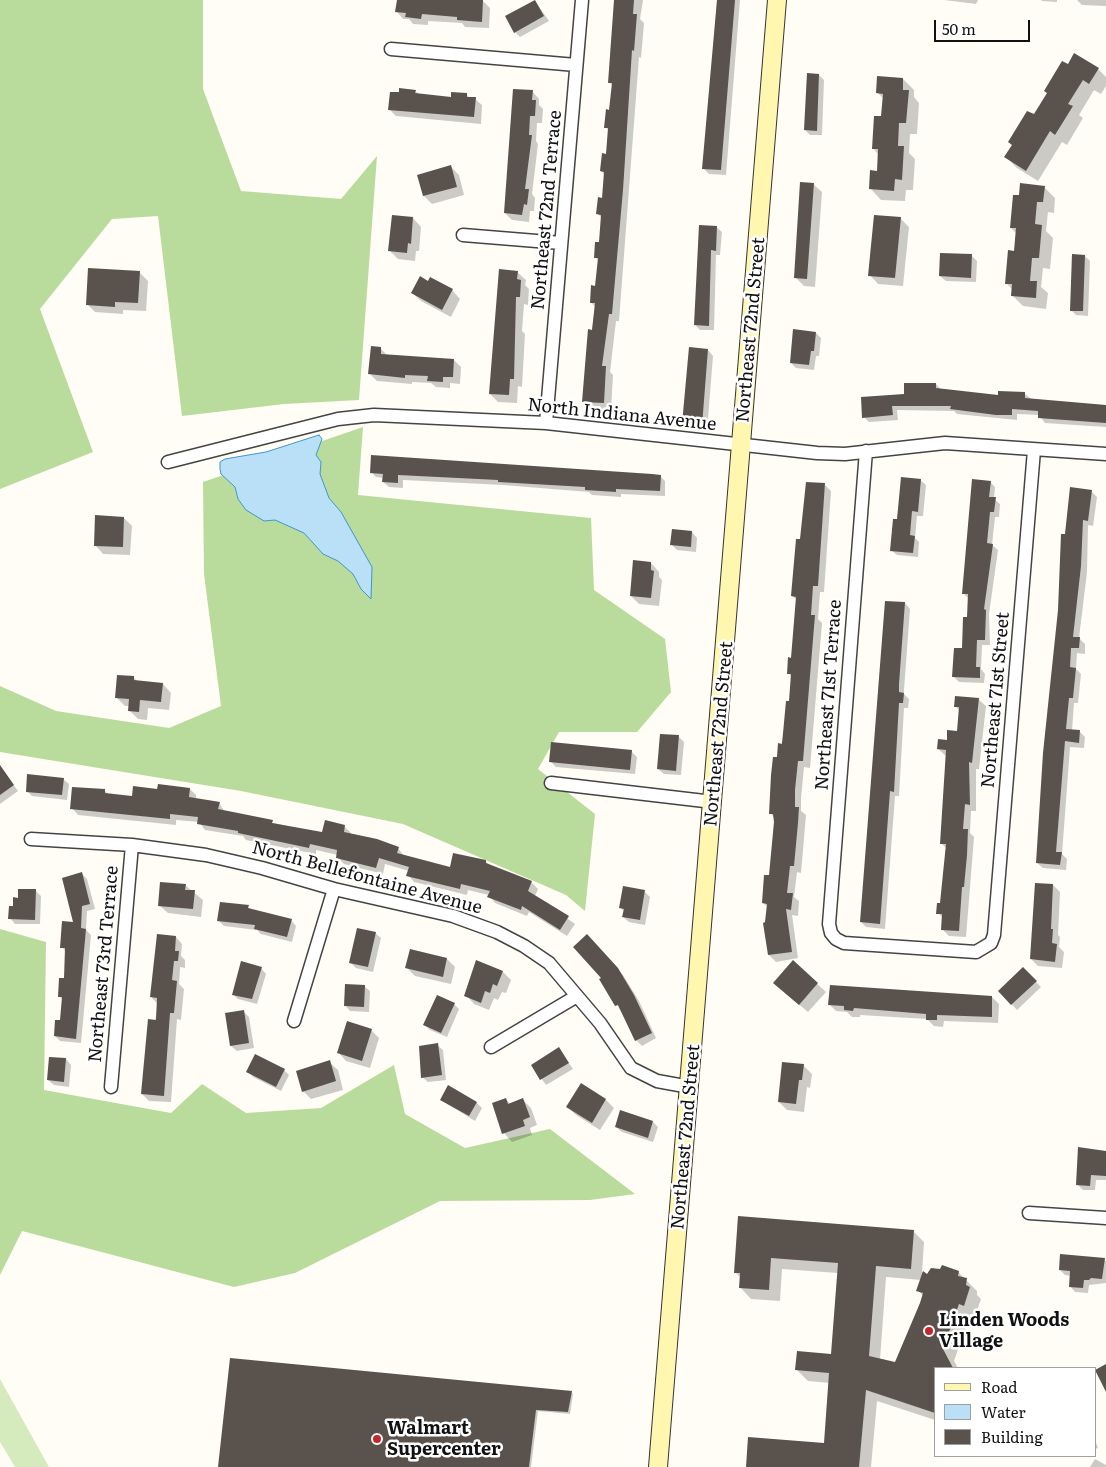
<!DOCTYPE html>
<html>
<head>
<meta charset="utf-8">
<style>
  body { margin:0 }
  #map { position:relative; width:1106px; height:1467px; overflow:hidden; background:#fffdf5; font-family:Literata,serif }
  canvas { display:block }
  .legend { position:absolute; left:934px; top:1367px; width:162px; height:90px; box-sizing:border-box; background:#fff; border:1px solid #a0a0a0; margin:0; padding:6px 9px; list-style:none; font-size:15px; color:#111 }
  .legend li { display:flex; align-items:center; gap:10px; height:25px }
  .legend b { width:25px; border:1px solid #a0a0a0 }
  .scale { position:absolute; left:934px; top:20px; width:96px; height:22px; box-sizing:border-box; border:2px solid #111; border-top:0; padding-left:6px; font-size:15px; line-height:18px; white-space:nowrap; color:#111; -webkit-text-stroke:4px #fff; paint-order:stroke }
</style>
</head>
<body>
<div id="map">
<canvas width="1106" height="1467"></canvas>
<ul class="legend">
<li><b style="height:6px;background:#fff6b0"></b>Road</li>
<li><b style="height:14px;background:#b9e0f7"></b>Water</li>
<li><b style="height:14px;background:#5a524d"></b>Building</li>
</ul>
<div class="scale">50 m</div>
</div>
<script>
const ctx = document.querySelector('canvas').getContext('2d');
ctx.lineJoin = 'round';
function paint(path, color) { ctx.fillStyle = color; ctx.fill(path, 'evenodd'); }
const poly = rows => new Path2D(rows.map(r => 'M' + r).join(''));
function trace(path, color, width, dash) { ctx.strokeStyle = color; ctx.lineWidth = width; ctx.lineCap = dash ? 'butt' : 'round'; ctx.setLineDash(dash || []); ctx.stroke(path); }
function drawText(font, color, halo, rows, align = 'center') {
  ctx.font = font + ' Literata,serif'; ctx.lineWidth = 5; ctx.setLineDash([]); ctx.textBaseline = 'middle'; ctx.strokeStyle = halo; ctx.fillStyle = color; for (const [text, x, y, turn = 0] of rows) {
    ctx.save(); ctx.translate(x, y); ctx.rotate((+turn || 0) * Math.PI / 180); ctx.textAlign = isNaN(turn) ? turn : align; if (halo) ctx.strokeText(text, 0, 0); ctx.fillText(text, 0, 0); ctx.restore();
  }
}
paint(poly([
  [0,1379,49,1467,15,1467,0,1442]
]), '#d5ebbd');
paint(poly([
  [0,0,203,0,203,89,241,191,341,199,377,156,359,400,284,404,182,416,158,216,112,219,40,309,93,452,0,489],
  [363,427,358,495,591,518,594,590,665,639,671,692,637,732,559,732,538,769,595,814,585,911,566,895,403,824,241,791,0,752,0,686,56,711,169,728,221,706,204,574,203,482],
  [0,929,46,942,44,1090,171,1113,202,1084,246,1113,321,1108,394,1065,405,1114,465,1148,550,1129,635,1194,590,1200,440,1201,295,1273,234,1287,22,1231,0,1275]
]), '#b9dc9c');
const water = poly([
  [319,435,322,439,316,455,321,462,320,474,329,498,341,512,372,567,371,599,361,589,353,574,338,561,323,554,304,533,275,520,264,521,246,510,238,499,235,487,221,474,220,469,220,462,225,459,266,452,319,435]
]);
paint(water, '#b9e0f7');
trace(water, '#3f96cf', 1);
paint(poly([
  [398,0,483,1,490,8,489,28,465,27,462,23,428,21,428,25,413,24,409,19,403,19,397,12],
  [615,0,643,0,640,19,644,23,641,58,639,57,619,321,616,321,610,372,613,375,611,410,591,409,583,401,595,307,591,302,596,287,599,261,595,257,600,244,602,218,598,214,603,199,605,175,601,171,607,155,609,130,605,127,610,111,613,86,609,82],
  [717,0,740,0,726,175,709,174,704,169],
  [944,0,978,0,976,4],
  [1041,0,1057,0,1057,2,1042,1],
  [1077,0,1106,0,1106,6,1082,5],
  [535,1,549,21,520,37,515,32],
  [1068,66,1098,69,1106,77,1106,86,1101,94,1094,90,1079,115,1083,118,1067,145,1062,142,1038,181,1017,168,1006,157],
  [819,75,824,80,822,135,810,135,805,130],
  [903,79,914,90,914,97,919,103,917,134,910,134,909,153,915,159,913,190,906,190,905,201,881,200,870,188,878,172,879,155,873,148,882,118,884,99,878,93],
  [415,91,420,95,452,98,466,94,470,98,475,99,482,105,481,124,396,116,389,109],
  [532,91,539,99,539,105,543,109,542,123,537,123,536,141,538,144,532,194,535,198,534,211,530,211,529,222,512,220,505,213],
  [450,166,459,175,464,195,432,204,424,196,418,176],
  [813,184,822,192,815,287,804,286,796,278],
  [1044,187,1055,198,1054,213,1048,212,1046,231,1053,238,1050,269,1043,268,1041,287,1048,293,1046,309,1023,306,1012,295,1013,290,1006,283,1016,252,1017,234,1011,228,1020,197],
  [413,218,421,227,419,251,416,251,415,261,398,259,390,251],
  [900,218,909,227,903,286,878,284,870,275],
  [701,226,716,227,722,232,720,255,716,255,714,330,700,330,695,325],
  [972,256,977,261,976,282,946,281,940,276],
  [1085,256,1090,261,1088,316,1076,315,1071,310],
  [139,272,148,281,146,311,123,310,123,314,95,312,87,304],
  [517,272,526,280,525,285,529,289,528,305,524,304,522,331,525,334,522,387,518,386,517,403,498,402,490,394],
  [429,282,452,290,460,299,451,317,421,301,412,293],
  [816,333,821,338,819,356,816,356,814,370,796,368,791,363],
  [381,349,387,355,454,360,461,367,460,384,450,383,450,388,436,387,431,383,412,382,412,384,377,381,370,374],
  [690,349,708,350,713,356,707,431,689,429,684,424],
  [936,384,941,390,999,396,1025,394,1031,399,1106,407,1106,427,1045,423,1039,415,1017,414,1017,420,957,414,954,411,897,410,898,420,869,422,864,417,905,396],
  [371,472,660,476,665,481,665,496,621,494,621,497,592,495,589,492,503,485,403,480,403,488,389,487,383,482,384,478,376,477],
  [920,480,926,485,923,516,917,516,915,538,919,542,918,557,897,555,891,550,898,520],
  [990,482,995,487,994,499,1000,504,999,517,995,517,992,545,998,550,989,614,990,645,982,645,981,669,985,674,984,683,959,682,954,677,963,649,968,618,969,599,963,593],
  [825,485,831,491,824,592,820,592,818,619,822,623,810,768,804,767,801,798,801,811,806,815,801,873,797,872,794,897,799,901,798,916,792,915,798,958,776,962,769,955,768,907,763,903,770,877,775,818,771,814,778,758,791,703,792,677,789,674,792,659,797,600,792,596,801,541],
  [1091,491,1097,497,1093,526,1088,525,1087,572,1079,638,1085,644,1085,654,1077,653,1076,669,1081,674,1078,703,1074,703,1072,731,1079,731,1085,737,1084,748,1070,747,1062,854,1067,859,1066,870,1043,868,1037,863,1066,536],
  [124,518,132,526,130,555,103,554,95,545],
  [692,532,697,538,696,552,677,550,672,545],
  [651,563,659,572,659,577,662,580,659,606,639,604,631,596],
  [886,602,905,603,910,609,904,690,904,694,909,699,908,708,904,708,899,796,895,796,885,929,866,927,861,922],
  [134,678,138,682,163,684,171,693,169,710,148,708,147,720,138,719,129,710,130,706,125,706,116,697],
  [978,699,986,706,979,769,976,769,976,811,971,811,970,833,974,837,966,937,949,936,942,929,943,918,938,913,941,905,947,849,941,843,946,756,938,749,958,732,960,711,955,706],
  [679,737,684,742,681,775,664,774,658,769],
  [631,751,637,757,635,774,556,767,551,762],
  [3,770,18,791,0,804,0,772],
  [63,779,69,784,67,800,32,796,27,791],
  [190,789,196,795,196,800,219,803,225,812,323,834,344,826,351,833,351,835,398,848,404,856,451,869,486,862,490,866,531,882,538,889,535,896,575,924,567,936,529,912,527,916,495,903,489,895,468,890,467,895,414,882,408,875,409,871,385,864,383,874,344,864,337,857,338,855,316,850,316,854,246,840,243,836,205,830,199,822,176,820,176,825,78,815,72,808,104,790,108,794,133,797,159,790],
  [82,874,87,879,95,909,87,911,86,930,91,935,81,1043,60,1041,55,1036,61,1021,63,1000,59,996,65,980,66,952,62,947,74,923],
  [185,885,203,900,201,917,168,913,159,905],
  [1053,885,1060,892,1058,935,1060,937,1059,947,1064,952,1062,968,1038,966,1031,959],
  [35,890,41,896,40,924,15,924,10,918],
  [645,892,650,897,645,925,629,922,623,917,624,912,621,908],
  [248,907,252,910,291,920,296,926,292,942,261,934,257,930,224,926,219,921],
  [375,933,381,938,373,972,356,968,351,963],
  [176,937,182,944,181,956,185,960,185,968,180,967,179,984,184,989,181,1020,177,1019,171,1102,149,1101,142,1094,158,1004,151,997],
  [592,941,623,975,639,1001,656,1038,642,1046,636,1040,603,978],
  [447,959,455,967,451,984,415,976,407,968],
  [793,962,826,992,808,1012,783,991],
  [261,968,266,974,257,1004,238,999,233,994],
  [1023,969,1041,987,1017,1010,1000,991],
  [503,972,511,980,506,993,502,992,498,1000,494,998,489,1010,474,1004,466,995],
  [364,986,370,991,369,1012,350,1011,345,1005],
  [992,997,999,1004,998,1023,944,1021,943,1027,934,1026,927,1019,860,1015,860,1017,852,1017,847,1012,836,1011,829,1004],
  [454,1004,459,1009,447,1037,430,1030,425,1025],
  [243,1011,249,1017,254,1048,237,1051,231,1046,226,1014],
  [371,1030,379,1038,370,1068,346,1061,338,1052],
  [437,1045,443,1050,446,1080,428,1082,422,1077],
  [559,1049,573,1069,546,1085,532,1065],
  [66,1059,71,1065,69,1087,54,1085,48,1080],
  [329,1062,338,1070,343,1090,311,1099,303,1091],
  [803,1065,812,1074,810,1088,807,1087,804,1112,787,1110,779,1102],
  [284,1070,289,1075,281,1091,253,1077,248,1071],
  [506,1099,510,1104,523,1100,531,1108,537,1125,530,1128,532,1135,512,1142,504,1133,493,1104],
  [441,1100,477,1103,482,1108,475,1121],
  [606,1100,614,1108,600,1130,576,1115,568,1107],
  [621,1112,653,1122,658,1127,653,1142,622,1132,616,1127],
  [1106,1152,1106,1180,1096,1180,1095,1190,1083,1190,1077,1184],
  [739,1218,913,1231,924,1242,922,1272,928,1275,958,1272,977,1291,977,1295,981,1299,975,1316,970,1314,954,1361,958,1368,935,1368,935,1420,877,1401,871,1467,747,1467,825,1444,830,1383,808,1381,797,1370,832,1356,838,1273,782,1269,780,1301,751,1299,740,1287,741,1278,735,1272],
  [886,1277,921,1280,918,1290,923,1296,896,1363,880,1360],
  [1104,1259,1106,1261,1106,1283,1089,1285,1088,1293,1075,1292,1070,1286,1071,1276,1065,1275,1060,1270],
  [571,1392,573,1394,570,1414,538,1411,531,1467,219,1467],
  [1095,1440,1098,1448,1095,1449],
  [1095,1459,1106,1465,1106,1467,1090,1467]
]), '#0003');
paint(poly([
  [397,0,483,0,482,22,457,20,457,17,422,14,421,19,405,17,406,13,395,12],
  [535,0,544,16,514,33,505,16],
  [614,0,634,0,633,14,637,14,634,51,632,50,623,190,612,314,609,314,602,366,606,366,604,403,582,402,588,329,592,330,595,303,590,303,591,285,595,286,598,258,594,258,595,242,599,242,601,215,596,214,598,197,602,198,604,172,600,171,602,153,606,154,608,128,604,128,606,109,609,110,612,83,608,83],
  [717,0,735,0,721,170,702,169],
  [1074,53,1099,68,1089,84,1083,80,1068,104,1073,106,1055,135,1050,131,1026,171,1004,157,1012,145,1008,142,1027,111,1034,114,1047,93,1044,91,1062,61,1068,64],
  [807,73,819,74,817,131,804,130],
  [877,76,903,78,903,90,909,90,906,123,899,123,898,146,904,146,902,180,895,179,894,191,869,189,870,170,877,171,878,149,872,149,874,116,881,116,883,94,876,93],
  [399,88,416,90,415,93,451,97,451,92,467,93,467,97,476,97,474,117,388,110,390,92,399,92],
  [513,89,533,90,532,100,536,100,535,116,530,116,529,135,532,135,525,189,529,189,527,205,524,204,522,215,504,213],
  [451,165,457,187,423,196,417,175],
  [800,182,814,183,807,279,794,278],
  [1020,183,1045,186,1043,202,1037,202,1035,224,1042,225,1039,258,1032,258,1030,281,1037,281,1036,298,1011,296,1012,284,1005,284,1008,250,1014,251,1016,228,1010,228,1013,195,1019,195],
  [392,215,413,217,411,244,408,243,407,253,388,251],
  [874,215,901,217,895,278,868,276],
  [699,225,717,226,716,251,711,250,709,326,694,325],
  [940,253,972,254,971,278,939,276],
  [1072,254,1085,255,1083,311,1070,311],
  [88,268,140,271,138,303,115,302,115,307,86,305],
  [499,269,518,271,517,279,521,280,520,297,516,297,514,379,510,379,509,395,489,394],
  [420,276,428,281,430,277,453,289,442,310,411,293],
  [793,329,816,332,814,351,811,351,809,365,790,363],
  [371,346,381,347,381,354,454,359,453,377,443,377,443,382,427,381,428,376,405,375,405,378,368,374],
  [689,347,708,349,702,426,682,424],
  [904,383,936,383,936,388,998,395,998,391,1025,392,1025,398,1106,405,1106,423,1038,418,1038,411,1012,409,1012,415,996,415,950,409,951,406,892,406,893,415,862,418,861,397,904,394],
  [371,455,652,474,661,475,660,491,616,489,616,492,585,490,585,487,498,482,498,480,398,475,398,483,382,482,383,474,370,473],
  [901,477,921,479,918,512,912,511,910,535,915,536,913,553,890,551,893,519,897,519],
  [972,479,991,481,989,497,996,497,994,512,990,512,987,543,993,544,984,609,986,610,985,640,977,640,976,667,980,667,980,678,952,677,954,648,962,648,963,617,967,617,968,594,962,594],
  [806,482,825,483,818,586,813,586,811,615,815,615,803,761,798,761,795,790,795,807,799,807,798,823,794,866,790,866,787,893,793,893,791,910,786,909,792,952,768,955,763,923,765,922,767,904,762,903,764,875,769,875,774,822,773,814,769,814,771,775,773,757,777,757,778,743,782,744,786,701,789,701,791,674,787,674,788,657,791,658,796,597,791,596,796,539,800,539],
  [1070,487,1092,490,1088,521,1083,520,1081,566,1073,637,1080,637,1079,648,1071,648,1070,667,1076,668,1073,698,1069,698,1066,729,1080,730,1079,743,1065,741,1056,852,1062,852,1060,865,1036,863,1043,753,1058,610,1061,534,1065,534],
  [95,515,124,517,123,547,94,546],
  [672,529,692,531,691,547,670,545],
  [633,560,651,562,651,570,654,571,651,598,630,596],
  [885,601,905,602,899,684,899,692,904,693,903,703,899,703,894,792,890,791,880,924,860,922],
  [117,675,134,676,134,680,163,683,161,702,140,700,139,712,128,711,129,699,115,698],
  [955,696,979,698,972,763,969,762,970,805,965,804,963,829,968,829,967,855,964,887,962,887,959,931,941,930,942,914,936,914,937,903,940,903,946,844,940,844,946,750,937,749,938,739,947,740,947,730,957,731,959,707,954,707],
  [660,734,679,735,676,771,657,769],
  [551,742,632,750,630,770,549,762],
  [0,765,14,785,0,795],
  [27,774,64,778,62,795,26,792],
  [158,784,190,788,189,797,220,802,218,809,273,820,272,823,322,832,325,820,345,825,344,832,377,839,399,847,397,853,450,867,453,853,486,860,486,863,532,881,528,891,569,916,560,930,522,906,521,910,487,897,490,891,461,884,460,889,406,876,409,867,379,858,376,868,336,858,337,850,310,844,309,848,238,833,238,831,197,824,198,817,170,814,170,819,70,809,72,787,105,789,105,793,132,796,133,786,157,789],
  [82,872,90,904,82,906,81,928,86,929,76,1039,54,1036,55,1020,60,1020,62,997,58,997,59,978,64,978,65,948,60,948,62,921,73,922,62,878],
  [160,882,186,884,185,890,195,890,193,909,158,906],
  [1035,883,1053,884,1051,929,1053,929,1052,943,1057,944,1055,962,1030,959],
  [623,886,645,890,640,920,622,917,624,909,619,908],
  [18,889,36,889,35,920,8,919,9,906,13,906,13,897,18,898],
  [220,902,249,905,248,908,292,919,287,937,254,929,255,925,217,921],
  [357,928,376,932,368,967,349,963],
  [157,934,176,936,175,951,179,951,178,961,174,961,172,980,177,981,174,1013,170,1013,164,1096,141,1094,148,1019,156,1020,157,998,150,997],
  [587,934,618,968,634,995,652,1033,635,1041,618,1005,615,1006,599,979,601,978,573,947],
  [410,949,447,958,443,977,405,968],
  [476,960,503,971,497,986,493,984,490,993,485,991,481,1003,464,996],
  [793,960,818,983,799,1005,773,983],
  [241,961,262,967,252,999,232,995],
  [1023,967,1037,981,1011,1005,998,991],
  [345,984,365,985,364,1007,344,1006],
  [830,985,992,996,992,1017,937,1015,937,1020,926,1020,926,1014,854,1008,853,1011,844,1010,844,1006,828,1005],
  [437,995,455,1003,441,1033,423,1025],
  [244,1010,249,1043,230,1046,225,1013],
  [347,1021,372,1029,362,1061,337,1053],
  [438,1043,442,1075,421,1078,419,1046],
  [559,1047,569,1063,540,1080,531,1065],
  [255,1054,285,1069,276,1087,246,1072],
  [49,1057,66,1058,64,1082,47,1080],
  [330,1060,336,1081,302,1092,296,1071],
  [782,1062,804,1064,802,1080,799,1080,796,1104,778,1102],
  [581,1083,606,1099,592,1123,566,1107],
  [448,1085,477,1102,469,1116,440,1100],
  [506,1098,508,1104,523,1098,530,1117,523,1120,525,1126,502,1134,492,1103],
  [620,1110,653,1121,648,1138,615,1127],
  [1078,1147,1106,1151,1106,1176,1091,1175,1090,1186,1076,1185],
  [738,1216,914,1230,911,1269,876,1266,869,1356,895,1362,920,1303,923,1293,916,1291,923,1271,927,1274,931,1268,940,1269,942,1265,959,1271,958,1276,967,1278,966,1285,970,1287,964,1306,959,1304,943,1349,953,1368,935,1368,935,1413,866,1390,859,1467,746,1467,748,1437,824,1443,829,1373,795,1370,797,1351,831,1354,838,1263,771,1258,769,1290,739,1288,740,1273,734,1273],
  [1060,1254,1105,1258,1102,1279,1091,1278,1089,1280,1084,1280,1083,1288,1069,1287,1070,1271,1059,1270],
  [230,1358,572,1391,568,1412,536,1410,529,1467,218,1467],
  [1106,1364,1106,1392,1095,1370]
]), '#5a524d');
const minor = poly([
  [391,49,576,65],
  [463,235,561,243],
  [546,423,582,0],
  [866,451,829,924,831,933,836,939,844,943,976,952,991,943,994,935,1034,450],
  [168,462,338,419,374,415,546,423,817,453,845,454,945,443,1106,454],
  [551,783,713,802],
  [31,839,132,845,206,855,262,868,334,889,453,916,497,932,524,946,549,963,600,1023,631,1068,657,1081,690,1087],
  [294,1021,334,889],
  [491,1047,577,996],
  [111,1087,132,845],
  [1029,1213,1106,1218]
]);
const secondary = poly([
  [658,1467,777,0]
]);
trace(minor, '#444', 15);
trace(secondary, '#333', 20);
trace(minor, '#fff', 12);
trace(secondary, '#fff6b0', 18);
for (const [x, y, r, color] of [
  [929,1331,5,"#c4262e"],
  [377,1439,5,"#c4262e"]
]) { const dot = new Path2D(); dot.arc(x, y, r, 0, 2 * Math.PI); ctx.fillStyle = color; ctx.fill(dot); trace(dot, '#fff', 2); }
drawText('18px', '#111', '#fff', [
  ["Northeast 72nd Terrace",547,210,-85],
  ["Northeast 72nd Street",751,330,-85],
  ["North Indiana Avenue",622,415,6],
  ["Northeast 71st Terrace",829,695,-86],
  ["Northeast 71st Street",996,700,-85],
  ["Northeast 72nd Street",719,734,-85],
  ["North Bellefontaine Avenue",367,878,15],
  ["Northeast 73rd Terrace",104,964,-85],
  ["Northeast 72nd Street",686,1137,-85]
]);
drawText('bold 18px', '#111', '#fff', [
  ["Linden Woods",939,1321],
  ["Village",939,1342],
  ["Walmart",387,1429],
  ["Supercenter",387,1450]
], 'left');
</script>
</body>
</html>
